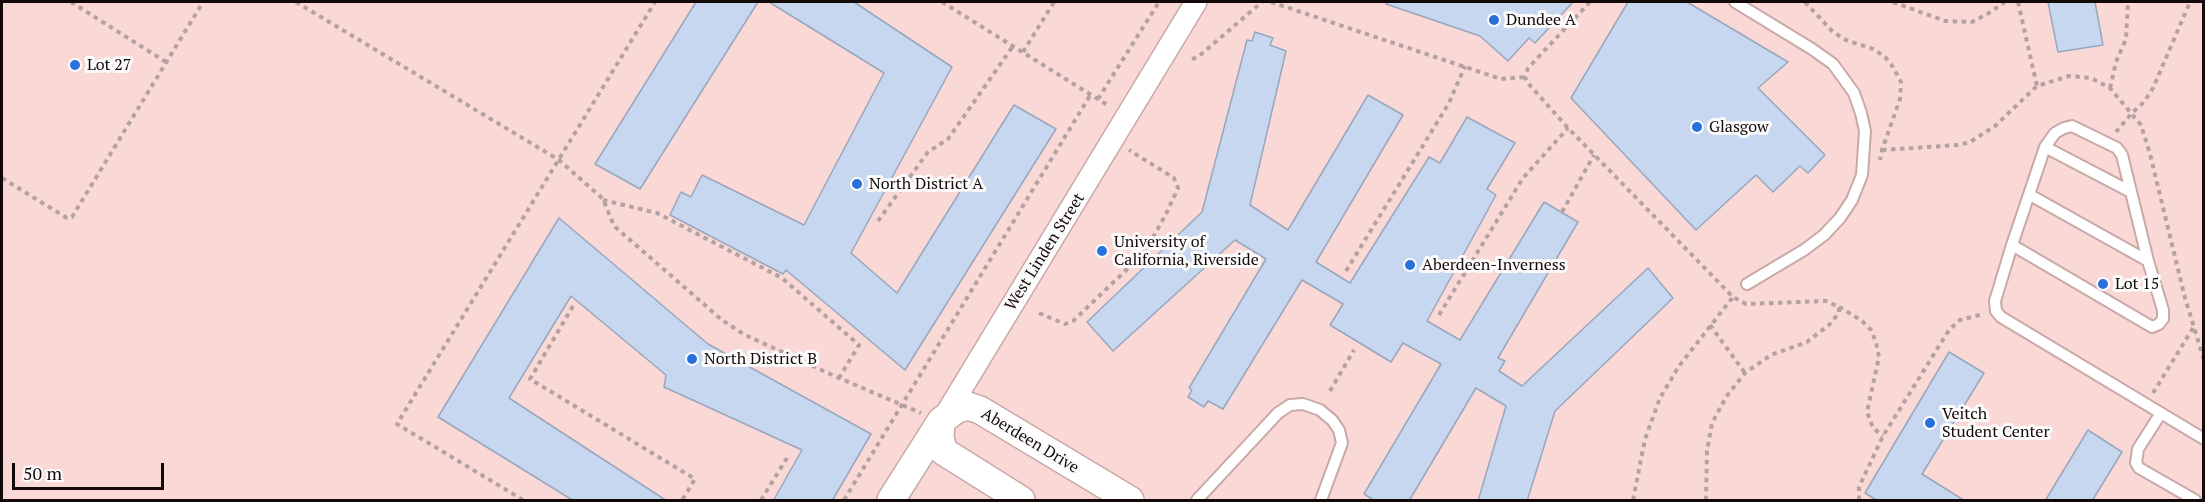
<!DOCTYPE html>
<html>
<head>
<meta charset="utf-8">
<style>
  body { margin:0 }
  #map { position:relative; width:2205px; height:502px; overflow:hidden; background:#fde8e7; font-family:"PT Serif",serif }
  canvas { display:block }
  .frame { position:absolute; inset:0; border:3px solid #130908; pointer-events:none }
  .scale { position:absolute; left:12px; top:463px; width:152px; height:27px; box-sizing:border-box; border:3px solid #130908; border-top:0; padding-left:8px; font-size:18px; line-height:21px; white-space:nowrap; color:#130908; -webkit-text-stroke:4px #fbfbfb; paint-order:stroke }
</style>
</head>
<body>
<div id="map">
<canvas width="2205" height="502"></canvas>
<div class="frame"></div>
<div class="scale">50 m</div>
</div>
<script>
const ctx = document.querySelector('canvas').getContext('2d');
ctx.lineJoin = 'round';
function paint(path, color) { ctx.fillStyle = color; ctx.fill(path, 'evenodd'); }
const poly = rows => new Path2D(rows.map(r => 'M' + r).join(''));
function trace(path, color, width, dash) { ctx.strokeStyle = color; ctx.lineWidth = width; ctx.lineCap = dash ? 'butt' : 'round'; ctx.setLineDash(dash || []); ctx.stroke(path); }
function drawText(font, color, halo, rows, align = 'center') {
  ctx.font = font + ' "PT Serif",serif'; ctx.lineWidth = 6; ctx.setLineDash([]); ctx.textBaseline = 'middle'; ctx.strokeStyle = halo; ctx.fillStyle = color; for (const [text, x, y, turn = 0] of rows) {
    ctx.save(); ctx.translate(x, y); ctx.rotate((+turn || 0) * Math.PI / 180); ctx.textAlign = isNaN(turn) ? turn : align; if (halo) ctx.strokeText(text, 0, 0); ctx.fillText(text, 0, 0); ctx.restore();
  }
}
paint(poly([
  [2,2,2203,2,2203,500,2,500]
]), '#fad8d6');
const building = poly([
  [696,2,758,2,640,189,595,164,696,2],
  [769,2,854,2,952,67,851,253,897,293,1014,105,1056,129,905,370,786,270,783,274,670,215,681,192,691,197,702,175,804,225,884,73,769,2],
  [1386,2,1573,2,1535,43,1529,38,1508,61,1480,36,1386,4,1386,2],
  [1628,2,1687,2,1788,62,1758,88,1825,155,1808,173,1800,166,1773,192,1756,175,1696,230,1571,98,1628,2],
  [2048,2,2095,2,2103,45,2058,52,2048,2],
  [1255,32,1273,38,1270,45,1286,51,1250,205,1288,230,1368,95,1403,115,1316,262,1350,283,1429,157,1440,163,1467,117,1515,143,1487,189,1496,195,1427,321,1460,340,1544,202,1578,222,1498,358,1505,361,1499,371,1522,386,1648,268,1673,298,1555,411,1527,501,1478,501,1506,406,1476,388,1409,501,1375,501,1364,494,1441,364,1403,343,1391,362,1330,325,1343,304,1302,280,1223,409,1208,401,1204,407,1188,397,1192,390,1189,388,1266,259,1235,240,1113,351,1087,322,1202,212,1247,40,1252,41,1255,32],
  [559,218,708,344,871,434,832,501,773,501,802,450,664,387,666,375,571,296,509,398,667,501,574,501,438,417,559,218],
  [1949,352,1984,373,1922,474,1965,501,1878,501,1865,493,1949,352],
  [2088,430,2122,452,2092,501,2045,501,2088,430]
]);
paint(building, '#c7d7ef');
trace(building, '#98a7be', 1.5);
const service = poly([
  [1735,2,1812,49,1833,64,1854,93,1861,113,1865,131,1862,175,1852,200,1840,218,1824,235,1804,250,1747,284],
  [2045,147,2131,192],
  [2030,195,2148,261],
  [2012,245,2152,327,2159,324,2163,319,2163,310,2148,261,2122,155,2117,148,2072,126,2064,128,2055,133,2045,147,2012,245,1995,301,1996,311,2001,317,2204,439],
  [2161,413,2138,449,2136,463,2139,468,2195,500],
  [1197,500,1278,413,1290,405,1303,404,1320,410,1332,420,1339,430,1342,443,1321,500]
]);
const minor = poly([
  [943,419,1196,2]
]);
const tertiary = poly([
  [941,421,940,437,943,451,1021,500],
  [891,500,941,421,957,409,968,406,980,410,1130,500]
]);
trace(service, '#c9a9a7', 14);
trace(minor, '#c9a9a7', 24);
trace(tertiary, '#c9a9a7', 30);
trace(poly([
  [71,2,166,62],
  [296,2,559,160,603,199,614,226,722,320,745,335,839,378,921,413],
  [942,2,1109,106],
  [1271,2,1501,79,1525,77],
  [1590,2,1528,68,1525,77,1527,82,1568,128,1733,297,1746,304,1826,301,1839,307,1839,313,1829,325,1807,342,1771,355,1745,373,1726,397,1712,423,1707,451,1706,500],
  [1805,2,1833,32,1846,40,1873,49,1885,57,1893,67,1901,82,1900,99,1882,150,1880,160],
  [1893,2,1945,21,1972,22,1989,13,2005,2],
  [2018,2,2037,86,2069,76,2091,78,2110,88,2141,125,2150,154,2185,298,2204,360],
  [1023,52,1054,2],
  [1192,59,1198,57,1262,2],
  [2110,88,2116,62,2126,39,2128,2],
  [1098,99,1159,2],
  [2116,132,2132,113,2144,102,2153,88,2190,2],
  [1882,150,1958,145,1970,142,1995,126,2037,86],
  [2,178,67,218,72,217,203,2],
  [603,200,657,213,782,278,859,345,839,378],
  [1562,212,1594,155],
  [878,221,928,152,948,139,1013,46],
  [1346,271,1449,103,1465,66],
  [573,306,530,379,695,479,682,500],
  [1839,307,1861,320,1871,330,1876,342,1879,357,1867,412,1873,428,1883,436],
  [1039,313,1065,324,1073,321,1145,252,1166,214,1178,188,1174,178,1129,150],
  [1439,315,1523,178,1568,128],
  [1710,325,1745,373],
  [1330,391,1354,350],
  [2153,393,2193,328],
  [523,500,397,424,655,2],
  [761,500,787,458],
  [844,500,1091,94],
  [1633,500,1645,439,1660,398,1679,366,1733,297],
  [1859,500,1859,487,1883,436,1949,330,1960,320,1983,314]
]), '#b4a2a1', 4, [4.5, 4.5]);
trace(service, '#fff', 10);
trace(minor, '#fff', 21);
trace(tertiary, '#fff', 27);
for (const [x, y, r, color] of [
  [1494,20,6,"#2870dc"],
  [75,65,6,"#2870dc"],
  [1697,127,6,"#2870dc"],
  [857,184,6,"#2870dc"],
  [1102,251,6,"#2870dc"],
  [1410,265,6,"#2870dc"],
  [2103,284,6,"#2870dc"],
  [692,359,6,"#2870dc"],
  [1930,423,6,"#2870dc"]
]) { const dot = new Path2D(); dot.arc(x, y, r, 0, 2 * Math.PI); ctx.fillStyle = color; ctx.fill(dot); trace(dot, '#fbfbfb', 2); }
drawText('16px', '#130908', '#fbfbfb', [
  ["Dundee A",1506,20],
  ["Lot 27",87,65],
  ["Glasgow",1709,127],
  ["North District A",869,184],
  ["University of",1114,242],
  ["California, Riverside",1114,260],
  ["Aberdeen-Inverness",1422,265],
  ["Lot 15",2115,284],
  ["North District B",704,359],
  ["Veitch",1942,414],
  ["Student Center",1942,432]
], 'left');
drawText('16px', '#130908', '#fbfbfb', [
  ["West Linden Street",1045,252,-58],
  ["Aberdeen Drive",1030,441,31]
]);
</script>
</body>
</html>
